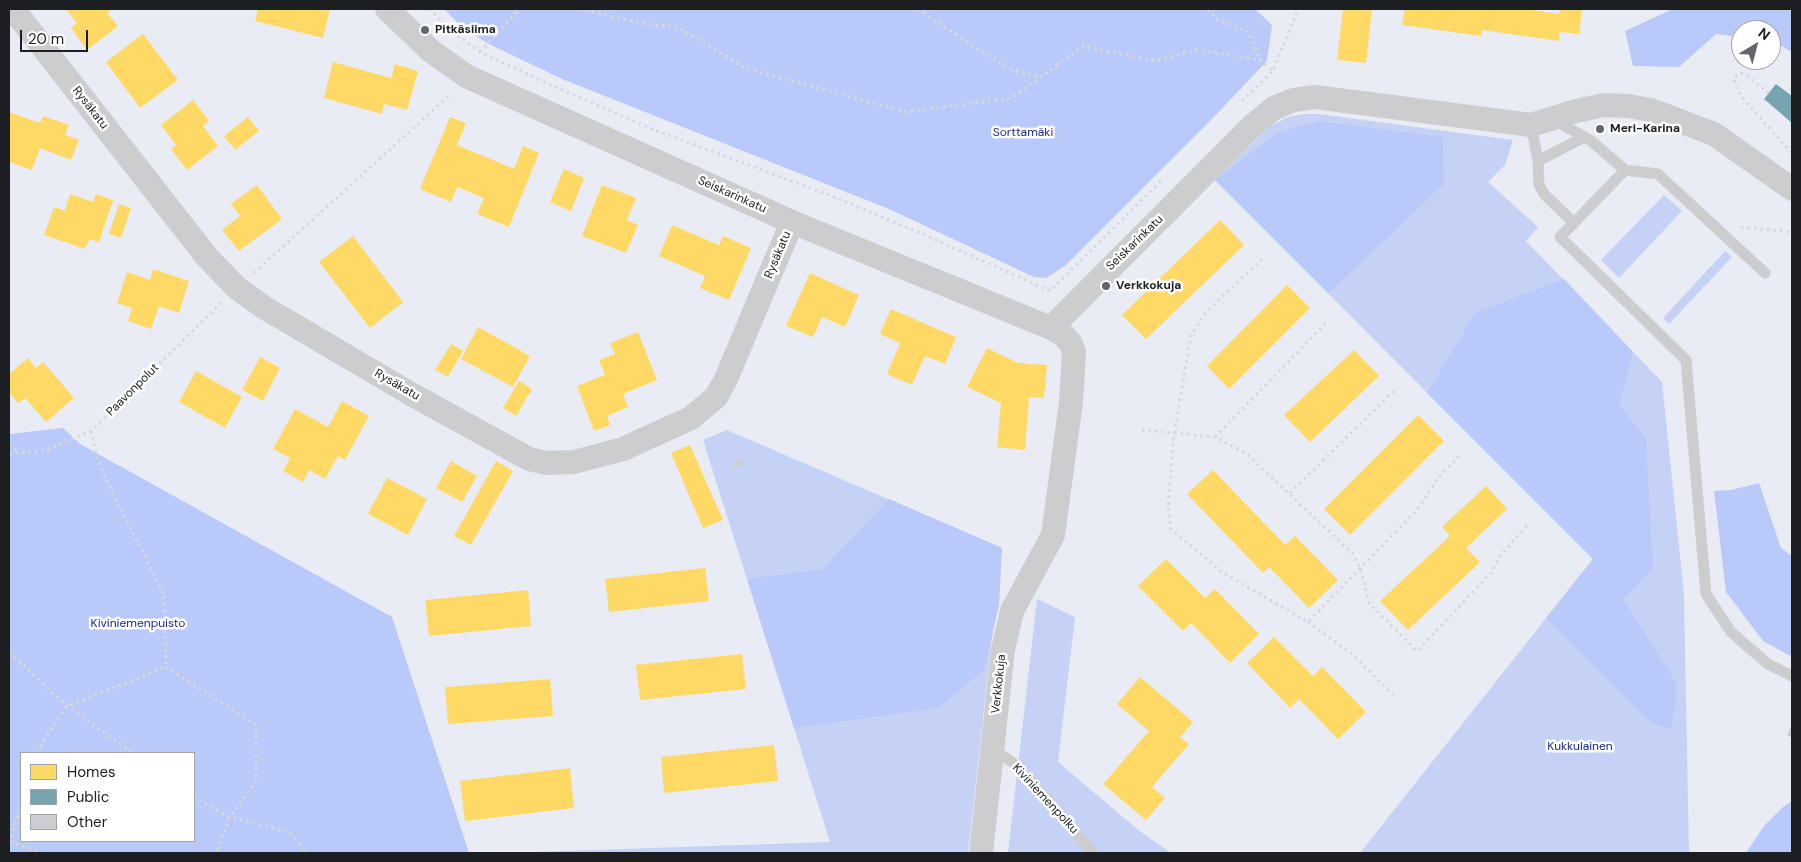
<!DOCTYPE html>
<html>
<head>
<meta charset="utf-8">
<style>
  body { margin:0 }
  #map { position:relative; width:1801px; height:862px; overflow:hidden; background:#e9ecf4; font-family:"DM Sans",sans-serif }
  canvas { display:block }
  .frame { position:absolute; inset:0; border:10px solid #1c1e22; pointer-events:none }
  .legend { position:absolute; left:20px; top:752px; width:175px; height:90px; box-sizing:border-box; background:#fff; border:1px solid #a4a5a7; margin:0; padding:6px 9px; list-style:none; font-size:15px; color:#1c1e22 }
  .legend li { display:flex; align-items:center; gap:10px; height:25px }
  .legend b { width:25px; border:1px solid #a4a5a7 }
  .north { position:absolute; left:1731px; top:20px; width:50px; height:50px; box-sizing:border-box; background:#fff; border:1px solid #a4a5a7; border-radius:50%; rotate:37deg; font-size:14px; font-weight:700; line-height:20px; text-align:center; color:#1c1e22 }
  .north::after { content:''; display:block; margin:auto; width:18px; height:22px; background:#64666c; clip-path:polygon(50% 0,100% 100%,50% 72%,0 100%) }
  .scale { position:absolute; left:20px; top:30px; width:68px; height:22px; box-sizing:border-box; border:2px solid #1c1e22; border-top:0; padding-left:6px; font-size:15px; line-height:18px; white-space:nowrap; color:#1c1e22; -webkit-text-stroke:4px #fff; paint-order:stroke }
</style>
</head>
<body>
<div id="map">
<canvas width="1801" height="862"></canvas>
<div class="frame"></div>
<ul class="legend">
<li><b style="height:14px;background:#ffd966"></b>Homes</li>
<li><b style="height:14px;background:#76a5af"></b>Public</li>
<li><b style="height:14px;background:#ccced4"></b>Other</li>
</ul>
<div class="north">N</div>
<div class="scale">20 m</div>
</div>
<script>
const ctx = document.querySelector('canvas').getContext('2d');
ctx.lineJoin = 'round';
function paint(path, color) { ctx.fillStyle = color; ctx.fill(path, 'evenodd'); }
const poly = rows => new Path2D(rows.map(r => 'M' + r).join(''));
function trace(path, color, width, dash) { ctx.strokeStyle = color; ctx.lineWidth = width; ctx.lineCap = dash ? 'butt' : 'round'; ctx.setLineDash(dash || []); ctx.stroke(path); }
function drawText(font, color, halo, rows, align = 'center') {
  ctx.font = font + ' "DM Sans",sans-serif'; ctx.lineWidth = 5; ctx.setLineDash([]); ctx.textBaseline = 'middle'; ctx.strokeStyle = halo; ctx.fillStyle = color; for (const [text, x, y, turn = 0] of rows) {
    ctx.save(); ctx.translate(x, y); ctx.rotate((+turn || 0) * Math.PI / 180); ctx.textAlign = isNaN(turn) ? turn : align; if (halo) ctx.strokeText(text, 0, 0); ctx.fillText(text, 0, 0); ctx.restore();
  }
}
paint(poly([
  [1304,114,1319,114,1513,140,1505,165,1488,182,1538,227,1526,241,1662,382,1684,594,1689,853,1360,853,1593,559,1215,180,1268,128,1288,117],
  [1664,195,1682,211,1619,278,1601,260],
  [1725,251,1732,257,1669,324,1663,318],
  [727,430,1002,548,968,853,505,853,830,842,703,440],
  [1037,599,1075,617,1058,762,1137,829,1171,853,1008,853]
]), '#c5d2f5');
paint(poly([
  [444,9,1255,9,1272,25,1267,61,1210,121,1066,265,1046,278,1034,277,889,209,562,79,487,43,462,27],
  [1673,9,1792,9,1792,52,1771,40,1771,30,1741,30,1741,37,1716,34,1679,67,1633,66,1625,31],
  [1317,121,1443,137,1444,184,1328,293,1215,180,1277,133],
  [1564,279,1633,352,1619,404,1646,439,1653,568,1623,599,1676,683,1676,701,1671,729,1659,726,1648,719,1546,618,1593,559,1427,393,1475,313],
  [63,428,80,444,392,617,469,853,9,853,9,434],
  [194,753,194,841,21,841,21,753],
  [1759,483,1781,548,1792,556,1792,657,1763,641,1726,592,1714,491,1731,490],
  [889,499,1002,548,999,605,984,670,938,708,794,728,747,579,823,569],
  [1792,801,1792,853,1746,853,1764,826,1783,807]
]), '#b8c9fa');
paint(poly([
  [66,9,113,9,107,13,118,26,87,50,71,28,77,23],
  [258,9,330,9,323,38,255,21],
  [1343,9,1372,9,1366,63,1337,60],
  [1405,9,1525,9,1559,14,1560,9,1582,10,1579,34,1560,32,1559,41,1482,30,1481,36,1402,25],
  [143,34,178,80,140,108,106,62],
  [333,62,391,78,395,64,418,71,407,110,384,104,382,114,324,98],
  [193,100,209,121,203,126,218,146,187,170,171,149,176,145,161,125],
  [9,112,40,123,43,116,69,125,65,135,79,140,71,160,40,148,32,170,9,162],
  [248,117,259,131,235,150,224,136],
  [450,117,466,123,457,145,514,169,523,146,539,153,509,227,477,214,484,198,457,187,451,202,420,189],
  [564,169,584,178,571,211,550,202],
  [257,185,282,219,239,251,222,230,240,216,231,204],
  [602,185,636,198,627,220,638,225,626,253,582,236],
  [70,194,93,202,96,194,113,200,99,242,89,239,85,249,44,235,54,207,65,211],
  [119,204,131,208,121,238,109,234],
  [1220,220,1244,245,1146,339,1122,315],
  [672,225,719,245,723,236,751,248,729,300,700,288,705,276,659,256],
  [353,236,403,302,370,328,319,262],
  [153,269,189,281,179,313,159,306,151,329,128,321,132,308,117,303,127,272,150,280],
  [810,273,859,295,845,327,822,317,813,337,786,326],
  [1287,285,1310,308,1229,389,1207,366],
  [891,309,956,337,945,364,925,356,912,385,887,374,900,343,880,334],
  [478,327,530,356,513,387,461,359],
  [638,332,657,380,623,394,628,407,607,416,610,425,594,431,577,386,605,375,599,360,615,354,610,343],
  [451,344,463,351,448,377,435,370],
  [987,348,1018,363,1047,365,1044,398,1029,397,1025,450,997,447,1001,403,967,387],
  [1354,350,1379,376,1310,442,1284,415],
  [260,357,280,368,263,401,242,390],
  [28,358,36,368,43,362,74,398,46,422,25,398,18,403,9,392,9,374],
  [196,371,242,397,225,428,179,402],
  [519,381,532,389,516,416,503,408],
  [342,401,369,416,345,460,338,456,325,479,309,470,303,482,283,471,290,458,273,449,295,409,328,427],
  [1418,415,1444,441,1350,535,1324,509],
  [690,445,723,520,703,528,671,453],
  [451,461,477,476,462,502,436,488],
  [496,461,513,471,471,545,454,536],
  [1213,470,1285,545,1295,536,1338,580,1309,608,1269,567,1263,573,1187,494],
  [387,478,427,499,408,535,368,514],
  [1486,486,1507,509,1466,548,1480,562,1408,630,1380,601,1450,536,1442,527],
  [1166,559,1205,598,1215,589,1259,634,1230,663,1191,623,1183,631,1138,586],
  [705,568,709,601,609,612,605,579],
  [528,590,531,626,429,636,425,600],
  [1274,637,1313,676,1322,667,1366,712,1338,739,1299,699,1290,708,1247,663],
  [742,654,746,689,640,700,636,665],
  [1140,677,1193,722,1180,737,1189,744,1152,787,1165,798,1146,820,1103,784,1149,731,1117,704],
  [550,679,553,716,448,724,445,687],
  [774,745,778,781,664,793,661,757],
  [570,768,574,808,465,821,460,781]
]), '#ffd966');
paint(poly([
  [1776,84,1792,96,1792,123,1764,99]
]), '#76a5af');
paint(poly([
  [741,459,744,465,735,468,733,462],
  [1792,725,1792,738,1787,735]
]), '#ccced4');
trace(poly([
  [429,9,457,35,480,52,546,83,657,131,824,193,918,232,1050,291,1163,179],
  [579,9,652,25,678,27,745,68,906,112,1011,98,1083,46,1154,61,1197,50,1260,60],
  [917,9,1009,69,1040,77],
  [1208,9,1218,20,1249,32,1260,60,1273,71],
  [480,52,520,9],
  [1769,93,1746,75,1740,73,1735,77,1734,80,1737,90,1745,101,1792,153],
  [1242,101,1273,71,1298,9],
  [1741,227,1792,232],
  [1262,259,1206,312,1191,336,1174,434,1168,507,1171,529,1222,572,1308,622,1417,510,1438,478,1461,454],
  [254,273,451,94],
  [1142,430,1215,437,1247,454,1352,553,1360,567,1369,603,1417,651,1491,573,1501,555,1529,523],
  [91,431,97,458,117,503,141,548,164,595,166,667],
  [1215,437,1327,322],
  [9,444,18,452],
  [9,454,46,450,91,431,221,303],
  [1290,493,1395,390],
  [1308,622,1351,653,1393,695],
  [9,652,67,706,133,753],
  [166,667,256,725,256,781,230,817,216,853],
  [39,753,43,741,67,706,166,667],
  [194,796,210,807,230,817,291,833,307,853],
  [10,842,42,853],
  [9,843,21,807]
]), '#d7d8da', 3, [2.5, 4]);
trace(poly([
  [1554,120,1590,140,1625,170,1658,174,1765,273],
  [1531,125,1538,161,1539,185,1545,195,1574,223,1625,170],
  [1538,161,1584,137],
  [1574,223,1560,237,1686,360,1706,594,1731,632,1768,664,1792,676],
  [993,749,1012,762,1039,790,1093,853]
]), '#cdcdcf', 11);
trace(poly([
  [13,9,207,257,237,288,265,308,411,394,529,459,547,463,574,462,623,449,691,418,716,397,726,379,792,222],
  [387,9,431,51,466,76,792,222,1051,328,1250,128,1274,108,1294,100,1315,97,1531,125,1576,111,1604,105,1628,106,1651,110,1714,134,1792,189],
  [981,853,1003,650,1012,611,1053,535,1071,402,1074,352,1070,342,1063,335,1051,328]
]), '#cdcdcf', 24);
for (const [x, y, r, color] of [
  [425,30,5,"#64666c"],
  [1600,129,5,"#64666c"],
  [1106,286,5,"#64666c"]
]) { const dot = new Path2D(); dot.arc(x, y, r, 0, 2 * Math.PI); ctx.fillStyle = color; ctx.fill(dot); trace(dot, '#fff', 2); }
drawText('bold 12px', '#1c1e22', '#fff', [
  ["Pitkäsiima",435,30],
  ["Meri-Karina",1610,129],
  ["Verkkokuja",1116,286]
], 'left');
drawText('12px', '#1c1e22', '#fff', [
  ["Rysäkatu",90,108,52],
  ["Seiskarinkatu",732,195,24],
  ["Seiskarinkatu",1135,243,-44],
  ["Rysäkatu",778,255,-67],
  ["Rysäkatu",397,385,30],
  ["Paavonpolut",133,390,-45],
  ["Verkkokuja",999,684,-84],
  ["Kiviniemenpolku",1045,799,47]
]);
drawText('12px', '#1a2a85', '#fff', [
  ["Sorttamäki",1023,133],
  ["Kiviniemenpuisto",138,624],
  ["Kukkulainen",1580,747]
]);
</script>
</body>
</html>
